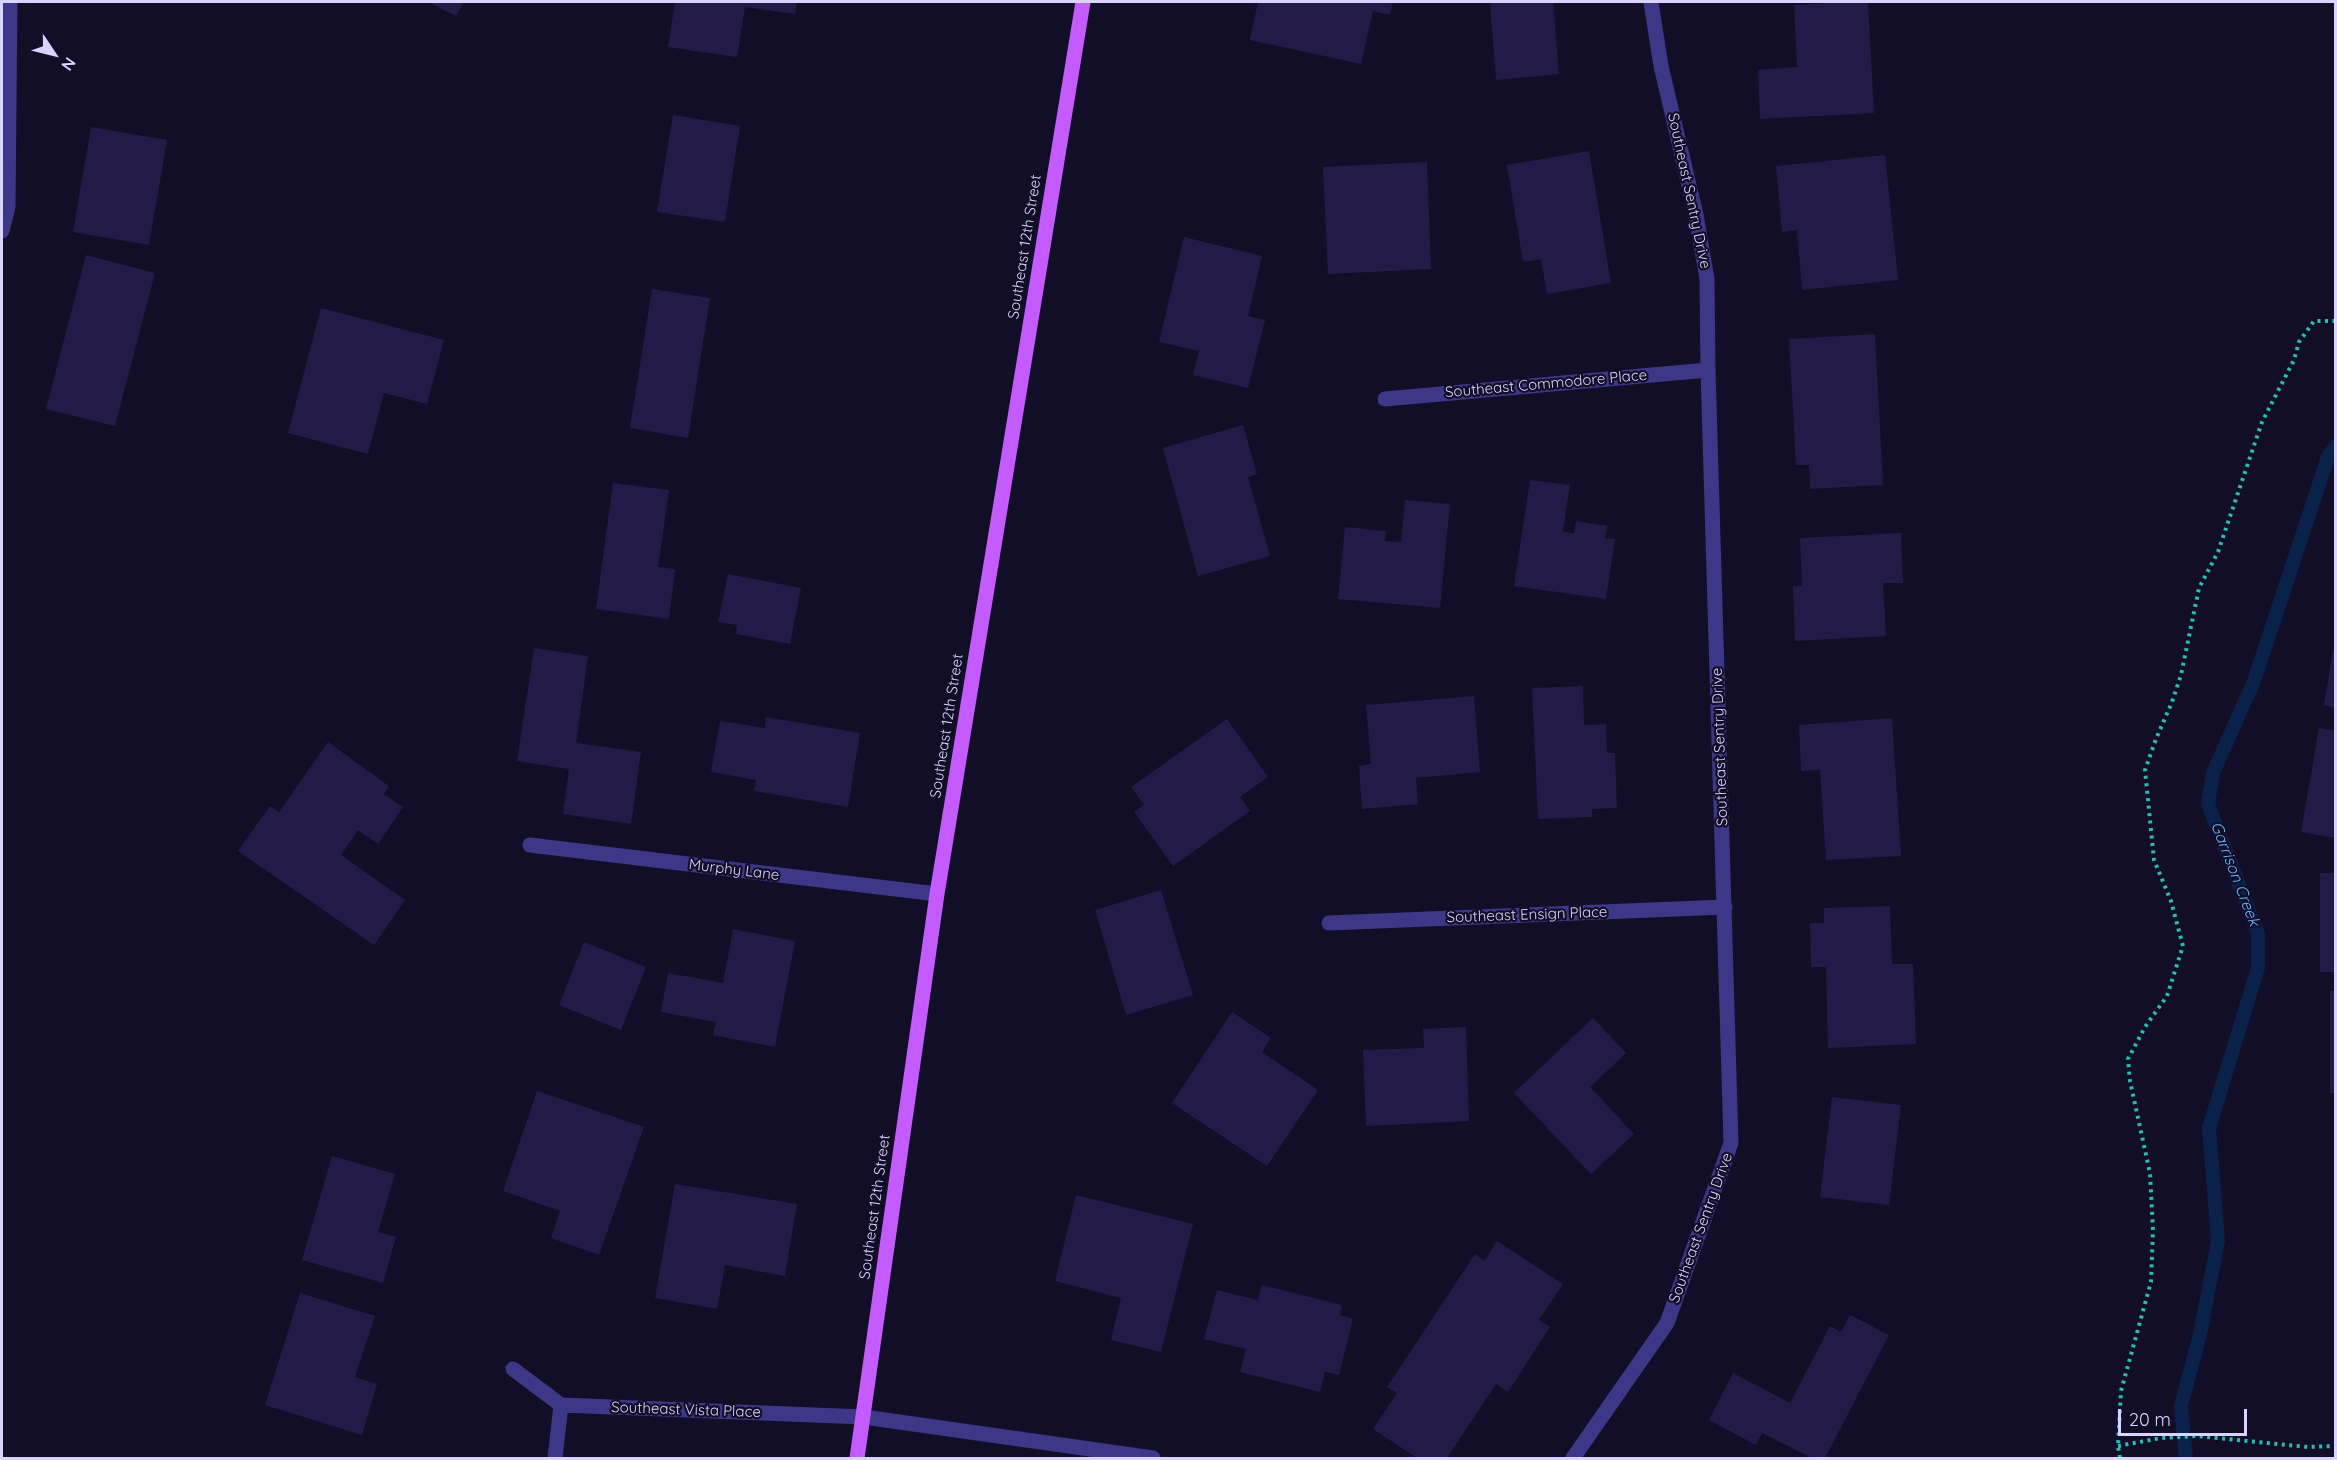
<!DOCTYPE html>
<html>
<head>
<meta charset="utf-8">
<style>
  body { margin:0 }
  #map { position:relative; width:2337px; height:1460px; overflow:hidden; background:#130e27; font-family:Quicksand,sans-serif }
  canvas { display:block }
  .frame { position:absolute; inset:0; border:3px solid #d9d4ff; pointer-events:none }
  .north { position:absolute; left:24px; top:24px; width:60px; height:60px; -webkit-text-stroke:4px #130e27; paint-order:stroke; rotate:125deg; font-size:16px; font-weight:700; line-height:24px; text-align:center; color:#d9d4ff }
  .north::after { content:''; display:block; margin:auto; width:21px; height:27px; background:#d9d4ff; clip-path:polygon(50% 0,100% 100%,50% 72%,0 100%) }
  .scale { position:absolute; left:2118px; top:1409px; width:129px; height:27px; box-sizing:border-box; border:3px solid #d9d4ff; border-top:0; padding-left:8px; font-size:18px; line-height:21px; white-space:nowrap; color:#d9d4ff; -webkit-text-stroke:4px #130e27; paint-order:stroke }
</style>
</head>
<body>
<div id="map">
<canvas width="2337" height="1460"></canvas>
<div class="frame"></div>
<div class="north">N</div>
<div class="scale">20 m</div>
</div>
<script>
const ctx = document.querySelector('canvas').getContext('2d');
ctx.lineJoin = 'round';
const poly = rows => new Path2D(rows.map(r => 'M' + r).join(''));
function trace(path, color, width, dash) { ctx.strokeStyle = color; ctx.lineWidth = width; ctx.lineCap = dash ? 'butt' : 'round'; ctx.setLineDash(dash || []); ctx.stroke(path); }
function paint(path, color) { ctx.fillStyle = color; ctx.fill(path, 'evenodd'); }
function drawText(font, color, halo, rows, align = 'center') {
  ctx.font = font + ' Quicksand,sans-serif'; ctx.lineWidth = 4.5; ctx.setLineDash([]); ctx.textBaseline = 'middle'; ctx.strokeStyle = halo; ctx.fillStyle = color; for (const [text, x, y, turn = 0] of rows) {
    ctx.save(); ctx.translate(x, y); ctx.rotate((+turn || 0) * Math.PI / 180); ctx.textAlign = isNaN(turn) ? turn : align; if (halo) ctx.strokeText(text, 0, 0); ctx.fillText(text, 0, 0); ctx.restore();
  }
}
trace(poly([
  [2186,1458,2181,1406,2200,1334,2218,1241,2209,1128,2258,968,2258,934,2208,804,2213,773,2254,681,2328,457,2336,446]
]), '#0a214a', 14);
paint(poly([
  [428,2,464,2,456,16],
  [675,2,797,2,795,14,745,7,737,57,668,47],
  [1258,2,1393,2,1390,15,1373,11,1361,64,1250,40],
  [1490,2,1553,2,1559,74,1496,80],
  [1831,2,1868,2,1874,113,1760,119,1758,70,1797,67,1794,5,1831,3],
  [673,115,740,126,725,222,657,212],
  [91,127,167,140,149,245,73,232],
  [1589,151,1611,283,1547,294,1541,259,1523,262,1507,165],
  [1885,155,1898,280,1802,290,1797,230,1782,232,1776,166],
  [1427,162,1431,269,1328,274,1323,167],
  [1184,237,1262,256,1248,316,1265,320,1248,388,1193,375,1199,351,1159,342],
  [86,255,155,273,115,426,46,409],
  [652,289,710,298,688,438,630,428],
  [321,308,444,340,427,404,384,393,368,454,288,433],
  [1875,334,1883,485,1810,489,1809,465,1796,465,1789,339],
  [1243,425,1257,474,1248,477,1270,556,1198,576,1163,448],
  [1530,480,1570,485,1563,531,1574,534,1576,521,1607,526,1605,538,1615,539,1606,599,1514,586],
  [613,483,669,490,658,567,675,569,669,619,596,609],
  [1405,500,1450,504,1440,608,1338,599,1345,527,1386,531,1385,541,1401,542],
  [1901,533,1903,583,1883,583,1886,636,1795,641,1793,586,1802,586,1800,538],
  [728,574,801,588,790,644,736,634,737,625,718,622],
  [534,648,588,656,576,743,641,752,631,824,563,814,569,769,517,761],
  [2333,650,2336,651,2336,708,2324,705],
  [1583,686,1584,725,1606,724,1607,753,1615,753,1617,808,1592,809,1592,817,1538,819,1532,688],
  [1474,696,1480,772,1416,778,1418,804,1362,809,1359,766,1371,764,1366,705],
  [766,717,860,733,848,807,754,791,756,780,711,772,720,721,765,728],
  [1892,718,1901,856,1826,860,1820,770,1801,771,1799,725],
  [1227,719,1268,777,1240,797,1250,811,1173,866,1134,812,1144,805,1131,787],
  [2319,728,2336,731,2336,838,2301,832],
  [328,742,389,786,384,794,403,807,378,844,358,830,341,855,405,900,374,945,238,851,270,806,279,812],
  [2320,873,2336,873,2336,972,2320,972],
  [1161,890,1193,995,1126,1015,1095,910],
  [1890,906,1892,964,1913,964,1916,1044,1828,1048,1826,967,1811,967,1810,923,1824,923,1824,908],
  [733,929,795,941,775,1047,713,1035,716,1022,661,1012,668,973,723,983],
  [584,942,646,967,621,1030,559,1005],
  [2330,991,2336,991,2336,1093,2330,1093],
  [1232,1012,1271,1038,1262,1052,1318,1090,1267,1166,1172,1103],
  [1593,1018,1626,1053,1590,1087,1634,1134,1591,1174,1514,1093],
  [1466,1027,1469,1121,1366,1126,1363,1050,1424,1048,1423,1029],
  [537,1091,644,1127,599,1255,551,1238,560,1211,503,1191],
  [1832,1097,1901,1105,1889,1205,1820,1197],
  [332,1156,395,1174,378,1232,396,1237,383,1283,302,1260],
  [675,1184,797,1204,785,1276,725,1265,717,1309,655,1298],
  [1076,1195,1193,1224,1161,1352,1111,1340,1121,1298,1055,1281],
  [1497,1241,1563,1284,1539,1320,1550,1327,1508,1392,1496,1384,1447,1458,1417,1458,1373,1429,1397,1393,1387,1387,1475,1254,1484,1261],
  [1262,1285,1342,1305,1340,1315,1353,1319,1339,1375,1325,1372,1320,1392,1240,1372,1246,1349,1204,1339,1217,1290,1258,1300],
  [300,1293,375,1316,355,1377,377,1384,362,1435,265,1405],
  [1850,1315,1889,1335,1825,1458,1812,1458,1762,1433,1756,1445,1709,1420,1733,1373,1790,1403,1830,1326,1841,1332]
]), '#241a48');
trace(poly([
  [2118,1446,2161,1438,2197,1436,2308,1447,2336,1446],
  [2120,1458,2118,1446,2121,1391,2151,1282,2153,1230,2150,1173,2130,1081,2128,1059,2145,1027,2167,996,2183,946,2171,901,2154,860,2145,770,2156,739,2172,702,2181,675,2199,588,2218,552,2262,422,2294,360,2299,342,2314,321,2336,321]
]), '#2bbcb4', 4, [3, 4.5]);
trace(poly([
  [2,231,8,207,10,2],
  [1385,399,1708,370],
  [530,845,937,894],
  [1329,923,1725,907],
  [513,1369,561,1405],
  [555,1458,561,1405,864,1417,1153,1458],
  [1573,1458,1667,1323,1731,1143,1708,370,1707,279,1696,215,1661,66,1651,2]
]), '#3c3887', 15);
trace(poly([
  [857,1458,937,894,1083,2]
]), '#c35bff', 15);
drawText('15px', '#d9d4ff', '#130e27', [
  ["Southeast Sentry Drive",1689,191,78],
  ["Southeast 12th Street",1025,247,-81],
  ["Southeast Commodore Place",1546,384,-5],
  ["Southeast 12th Street",947,726,-81],
  ["Southeast Sentry Drive",1720,747,-92],
  ["Murphy Lane",734,870,7],
  ["Southeast Ensign Place",1527,915,-2],
  ["Southeast 12th Street",875,1207,-82],
  ["Southeast Sentry Drive",1701,1228,-70],
  ["Southeast Vista Place",686,1410,2]
]);
drawText('italic 16px', '#62b5ff', '#130e27', [
  ["Garrison Creek",2235,874,69]
]);
</script>
</body>
</html>
